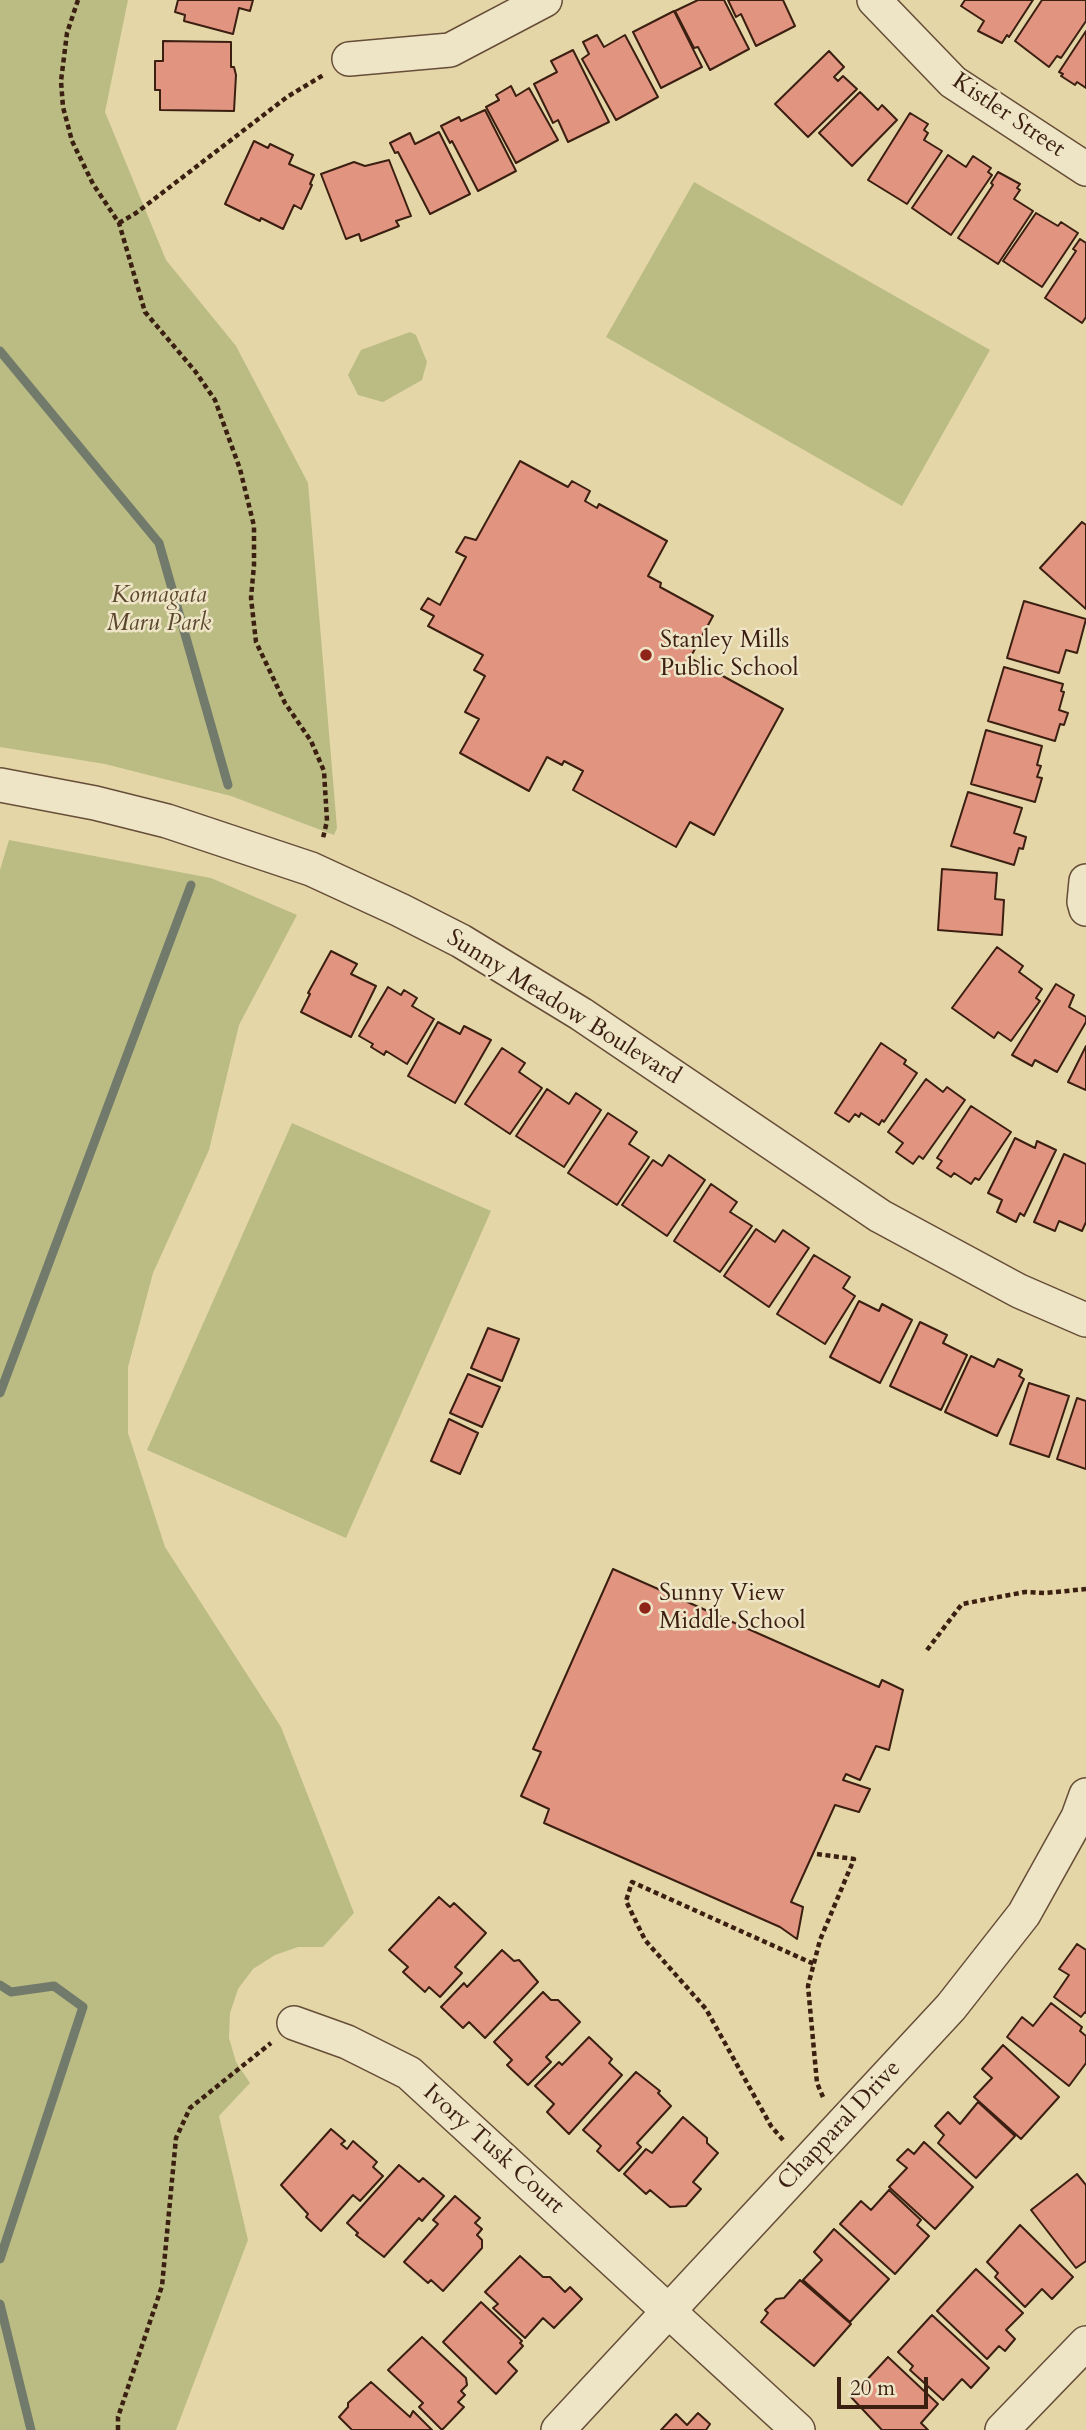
<!DOCTYPE html>
<html>
<head>
<meta charset="utf-8">
<style>
  body { margin:0 }
  #map { position:relative; width:1086px; height:2430px; overflow:hidden; background:#e5d6a8; font-family:Cardo,serif }
  canvas { display:block }
  .scale { position:absolute; left:837px; top:2377px; width:91px; height:32px; box-sizing:border-box; border:4px solid #3b1f11; border-top:0; padding-left:9px; font-size:21px; line-height:24px; white-space:nowrap; color:#3b1f11; -webkit-text-stroke:5px #eee4c6; paint-order:stroke }
</style>
</head>
<body>
<div id="map">
<canvas width="1086" height="2430"></canvas>
<div class="scale">20 m</div>
</div>
<script>
const ctx = document.querySelector('canvas').getContext('2d');
ctx.lineJoin = 'round';
function paint(path, color) { ctx.fillStyle = color; ctx.fill(path, 'evenodd'); }
const poly = rows => new Path2D(rows.map(r => 'M' + r).join(''));
function trace(path, color, width, dash) { ctx.strokeStyle = color; ctx.lineWidth = width; ctx.lineCap = dash ? 'butt' : 'round'; ctx.setLineDash(dash || []); ctx.stroke(path); }
function drawText(font, color, halo, rows, align = 'center') {
  ctx.font = font + ' Cardo,serif'; ctx.lineWidth = 5; ctx.setLineDash([]); ctx.textBaseline = 'middle'; ctx.strokeStyle = halo; ctx.fillStyle = color; for (const [text, x, y, turn = 0] of rows) {
    ctx.save(); ctx.translate(x, y); ctx.rotate((+turn || 0) * Math.PI / 180); ctx.textAlign = isNaN(turn) ? turn : align; if (halo) ctx.strokeText(text, 0, 0); ctx.fillText(text, 0, 0); ctx.restore();
  }
}
paint(poly([
  [0,0,128,0,105,112,166,260,236,346,308,483,337,828,334,835,231,796,105,764,0,747],
  [694,182,990,350,902,506,606,337],
  [410,332,416,335,427,362,422,380,383,402,358,395,348,375,361,350],
  [9,840,211,878,297,915,239,1025,209,1150,153,1273,128,1367,128,1433,165,1547,281,1727,354,1913,323,1947,298,1947,275,1955,253,1969,238,1989,230,2013,229,2038,236,2062,250,2083,219,2116,248,2240,176,2430,0,2430,0,870],
  [292,1123,491,1211,346,1538,147,1450]
]), '#babc84');
trace(poly([
  [0,351,159,543,228,785],
  [0,1393,191,885],
  [0,1985,11,1992,54,1986,83,2007,0,2259],
  [0,2304,31,2430]
]), '#727b6b', 9);
const building = poly([
  [178,0,253,0,250,11,239,8,233,34,184,21,185,15,175,12,178,0],
  [698,0,724,0,749,49,710,70,698,47,694,48,675,11,698,0],
  [728,0,783,0,795,26,756,46,741,14,736,17,728,0],
  [965,0,1033,0,1009,37,1007,35,1002,43,978,31,984,21,961,6,965,0],
  [1042,0,1086,0,1086,21,1061,58,1057,56,1049,67,1015,41,1042,0],
  [674,11,702,67,661,88,633,32,674,11],
  [1086,31,1086,88,1077,82,1075,85,1061,76,1063,74,1059,72,1086,31],
  [597,35,604,47,625,35,658,97,616,120,582,59,589,54,583,42,597,35],
  [163,41,231,42,231,67,234,67,236,75,234,111,160,110,160,90,155,90,155,61,163,61,163,41],
  [573,50,609,122,568,142,558,120,553,123,534,84,557,72,551,61,573,50],
  [829,51,844,67,834,77,838,81,843,76,857,89,808,137,775,104,829,51],
  [511,86,516,96,529,88,558,140,516,163,486,107,499,100,496,95,511,86],
  [860,92,878,110,882,105,897,120,852,166,819,133,860,92],
  [485,110,516,171,478,191,452,141,450,143,441,126,459,117,461,121,485,110],
  [910,113,928,124,924,130,928,133,924,140,942,151,907,204,868,180,910,113],
  [439,132,470,194,430,214,398,152,395,153,390,143,410,133,415,144,439,132],
  [254,141,268,148,270,144,293,155,289,164,314,175,310,184,312,185,301,209,294,205,283,229,261,218,260,221,225,204,254,141],
  [948,155,966,167,973,156,991,168,988,172,992,175,951,235,912,208,948,155],
  [389,160,411,216,396,221,399,226,361,241,359,234,346,239,321,174,354,162,365,166,389,160],
  [998,172,1020,184,1017,188,1020,190,1014,199,1033,211,998,264,958,238,993,185,991,183,998,172],
  [1036,213,1058,226,1061,222,1078,233,1042,287,1003,261,1036,213],
  [1080,239,1086,243,1086,317,1082,323,1045,298,1076,251,1073,249,1080,239],
  [520,461,568,487,572,481,590,491,585,501,597,508,599,504,667,541,648,576,661,583,660,587,713,616,690,658,783,709,714,835,690,822,676,847,573,790,583,771,564,761,562,765,547,757,529,791,460,753,479,719,465,712,485,676,474,670,483,655,428,626,434,616,421,609,428,598,440,605,466,557,456,552,465,537,476,540,520,461],
  [1082,522,1086,525,1086,609,1040,568,1082,522],
  [1024,601,1086,619,1077,653,1066,650,1059,673,1007,658,1024,601],
  [1004,667,1063,684,1061,691,1064,692,1059,710,1068,713,1064,725,1060,724,1055,741,988,721,1004,667],
  [986,730,1042,746,1037,765,1041,766,1037,777,1042,778,1035,802,971,784,986,730],
  [968,792,1022,808,1014,833,1026,837,1023,849,1019,848,1014,865,951,846,968,792],
  [942,869,997,873,995,899,1004,900,1002,935,938,930,942,869],
  [997,947,1023,966,1019,972,1042,989,1036,998,1040,1001,1011,1041,998,1032,994,1038,952,1008,997,947],
  [331,951,357,964,351,974,376,986,351,1037,301,1012,310,994,308,993,331,951],
  [1056,984,1074,995,1069,1007,1086,1017,1086,1022,1057,1072,1035,1060,1032,1066,1012,1055,1056,984],
  [388,987,401,995,404,990,417,998,412,1006,434,1019,407,1064,386,1051,384,1055,371,1047,373,1044,359,1036,388,987],
  [438,1022,460,1034,464,1026,491,1040,455,1103,408,1076,438,1022],
  [881,1043,906,1060,904,1064,917,1073,884,1122,882,1120,879,1125,861,1113,859,1117,855,1114,849,1122,835,1113,881,1043],
  [1086,1046,1086,1090,1068,1082,1086,1046],
  [502,1048,525,1063,519,1072,542,1088,510,1134,465,1104,502,1048],
  [926,1079,943,1092,947,1087,965,1100,923,1159,919,1156,913,1164,896,1152,903,1143,888,1132,926,1079],
  [547,1089,569,1104,576,1093,601,1110,564,1167,516,1136,547,1089],
  [971,1106,1011,1132,979,1180,975,1178,971,1184,954,1173,951,1177,937,1168,942,1161,937,1158,971,1106],
  [608,1113,637,1132,629,1144,649,1157,617,1205,568,1173,608,1113],
  [1015,1138,1035,1148,1037,1141,1056,1150,1024,1216,1020,1213,1016,1222,997,1212,1002,1200,988,1193,1015,1138],
  [1064,1154,1086,1164,1086,1222,1082,1231,1059,1221,1055,1231,1034,1222,1064,1154],
  [669,1155,705,1180,667,1236,622,1205,653,1160,662,1166,669,1155],
  [711,1184,737,1202,730,1212,752,1226,720,1272,674,1241,711,1184],
  [756,1229,775,1242,783,1230,809,1248,769,1307,724,1276,756,1229],
  [814,1255,850,1277,843,1288,855,1296,825,1344,777,1314,814,1255],
  [859,1301,879,1311,882,1304,912,1320,880,1383,830,1357,859,1301],
  [920,1322,947,1335,943,1343,967,1355,941,1410,890,1386,920,1322],
  [488,1328,519,1339,502,1381,471,1368,488,1328],
  [971,1356,994,1367,998,1359,1022,1370,1019,1376,1024,1379,997,1436,945,1412,971,1356],
  [468,1374,500,1387,482,1427,450,1413,468,1374],
  [1029,1383,1069,1396,1049,1457,1010,1444,1029,1383],
  [1077,1398,1086,1401,1086,1469,1057,1459,1077,1398],
  [449,1419,478,1433,460,1474,431,1461,449,1419],
  [613,1569,879,1687,882,1680,903,1690,889,1750,876,1746,860,1780,846,1774,843,1780,870,1789,859,1812,835,1805,791,1902,803,1907,797,1939,780,1927,544,1823,549,1809,521,1796,541,1752,533,1749,613,1569],
  [439,1897,450,1907,454,1903,486,1933,455,1967,462,1973,440,1997,429,1987,425,1992,403,1972,408,1967,389,1950,439,1897],
  [1077,1944,1086,1950,1086,2013,1085,2012,1081,2017,1054,1997,1069,1975,1059,1969,1077,1944],
  [502,1950,514,1961,519,1960,538,1982,485,2038,469,2022,463,2028,441,2007,464,1983,467,1987,502,1950],
  [543,1992,551,2000,558,2000,580,2022,546,2057,551,2062,528,2085,507,2065,512,2060,494,2042,543,1992],
  [1051,2003,1082,2027,1080,2031,1086,2036,1086,2063,1069,2086,1007,2037,1022,2017,1033,2026,1051,2003],
  [589,2037,612,2059,609,2063,622,2075,569,2134,547,2112,554,2104,535,2086,559,2062,562,2065,589,2037],
  [1003,2045,1059,2097,1021,2139,974,2097,992,2078,982,2069,1003,2045],
  [636,2072,660,2091,658,2093,671,2106,637,2143,641,2147,619,2171,597,2151,601,2146,583,2130,636,2072],
  [978,2102,1015,2136,976,2178,938,2143,944,2135,935,2126,948,2112,960,2124,978,2102],
  [683,2117,707,2138,707,2143,718,2153,693,2182,701,2189,686,2206,670,2207,650,2190,646,2194,624,2174,646,2149,652,2153,683,2117],
  [331,2129,345,2141,341,2144,347,2149,353,2141,377,2162,373,2167,383,2176,360,2201,353,2195,321,2231,306,2217,308,2214,281,2185,331,2129],
  [924,2142,973,2187,935,2229,889,2187,907,2168,897,2160,908,2149,914,2154,924,2142],
  [399,2165,419,2182,423,2178,444,2196,422,2221,419,2218,384,2257,356,2235,358,2233,347,2223,399,2165],
  [1077,2174,1086,2185,1086,2261,1076,2268,1031,2210,1077,2174],
  [889,2190,921,2220,917,2225,929,2236,895,2274,840,2224,861,2201,871,2210,889,2190],
  [455,2196,480,2218,475,2223,482,2229,477,2235,482,2240,482,2248,443,2291,431,2280,428,2283,404,2262,438,2224,433,2220,455,2196],
  [1020,2225,1073,2277,1052,2299,1042,2289,1025,2307,995,2277,998,2273,987,2262,1020,2225],
  [834,2229,889,2279,850,2322,803,2280,822,2260,814,2252,834,2229],
  [520,2256,543,2277,550,2277,565,2292,570,2287,582,2299,554,2328,543,2318,525,2338,493,2308,498,2304,485,2292,520,2256],
  [976,2269,1023,2313,1006,2330,1015,2339,1005,2351,999,2346,987,2359,937,2311,976,2269],
  [800,2280,851,2324,814,2366,761,2322,768,2313,765,2310,776,2299,784,2298,800,2280],
  [481,2302,522,2341,520,2343,523,2346,508,2362,517,2371,496,2394,443,2342,481,2302],
  [932,2315,989,2368,971,2388,962,2379,943,2400,910,2370,913,2366,898,2352,932,2315],
  [422,2337,466,2378,467,2385,461,2391,465,2395,458,2402,464,2407,442,2430,419,2407,423,2403,388,2370,422,2337],
  [888,2357,938,2404,921,2423,928,2430,882,2430,851,2397,888,2357],
  [371,2382,410,2417,413,2411,432,2430,352,2430,339,2417,348,2407,348,2403,371,2382],
  [698,2413,710,2424,706,2430,661,2430,676,2414,687,2425,698,2413]
]);
paint(building, '#e19480');
trace(building, '#3b1f11', 2);
const minor = poly([
  [874,0,953,82,1086,169],
  [349,59,450,50,545,0],
  [0,785,95,803,167,821,311,869,400,910,461,941,581,1014,880,1216,1019,1291,1086,1320],
  [1086,881,1084,902,1086,909],
  [294,2023,347,2042,409,2073,798,2430],
  [558,2430,951,2007,1024,1914,1078,1817,1086,1795],
  [1002,2430,1086,2343]
]);
trace(minor, '#664d37', 36);
trace(poly([
  [78,0,67,33,61,81,63,107,72,141,93,184,119,223,145,312,195,371,215,400,240,469,254,526,254,565,251,598,256,642,285,703,311,741,324,771,327,821,323,838],
  [119,223,136,213,287,97,325,74],
  [927,1650,962,1604,1025,1592,1046,1593,1086,1589],
  [817,1854,854,1859,820,1940,808,1986,817,2083,823,2097],
  [783,2140,771,2126,706,2009,645,1940,626,1901,632,1882,814,1964],
  [118,2430,118,2417,162,2286,176,2138,190,2108,271,2043]
]), '#3b1f11', 4.5, [5, 3.5]);
trace(minor, '#eee4c6', 33);
for (const [x, y, r, color] of [
  [646,655,7,"#8f2418"],
  [645,1608,7,"#8f2418"]
]) { const dot = new Path2D(); dot.arc(x, y, r, 0, 2 * Math.PI); ctx.fillStyle = color; ctx.fill(dot); trace(dot, '#eee4c6', 2.5); }
drawText('24px', '#3b1f11', '#eee4c6', [
  ["Kistler Street",1008,116,34],
  ["Sunny Meadow Boulevard",563,1008,32],
  ["Chapparal Drive",840,2126,-47],
  ["Ivory Tusk Court",493,2150,42]
]);
drawText('italic 24px', '#5b462e', '#eee4c6', [
  ["Komagata",159,596],
  ["Maru Park",159,624]
]);
drawText('24px', '#3b1f11', '#eee4c6', [
  ["Stanley Mills",660,641],
  ["Public School",660,669],
  ["Sunny View",659,1594],
  ["Middle School",659,1622]
], 'left');
</script>
</body>
</html>
